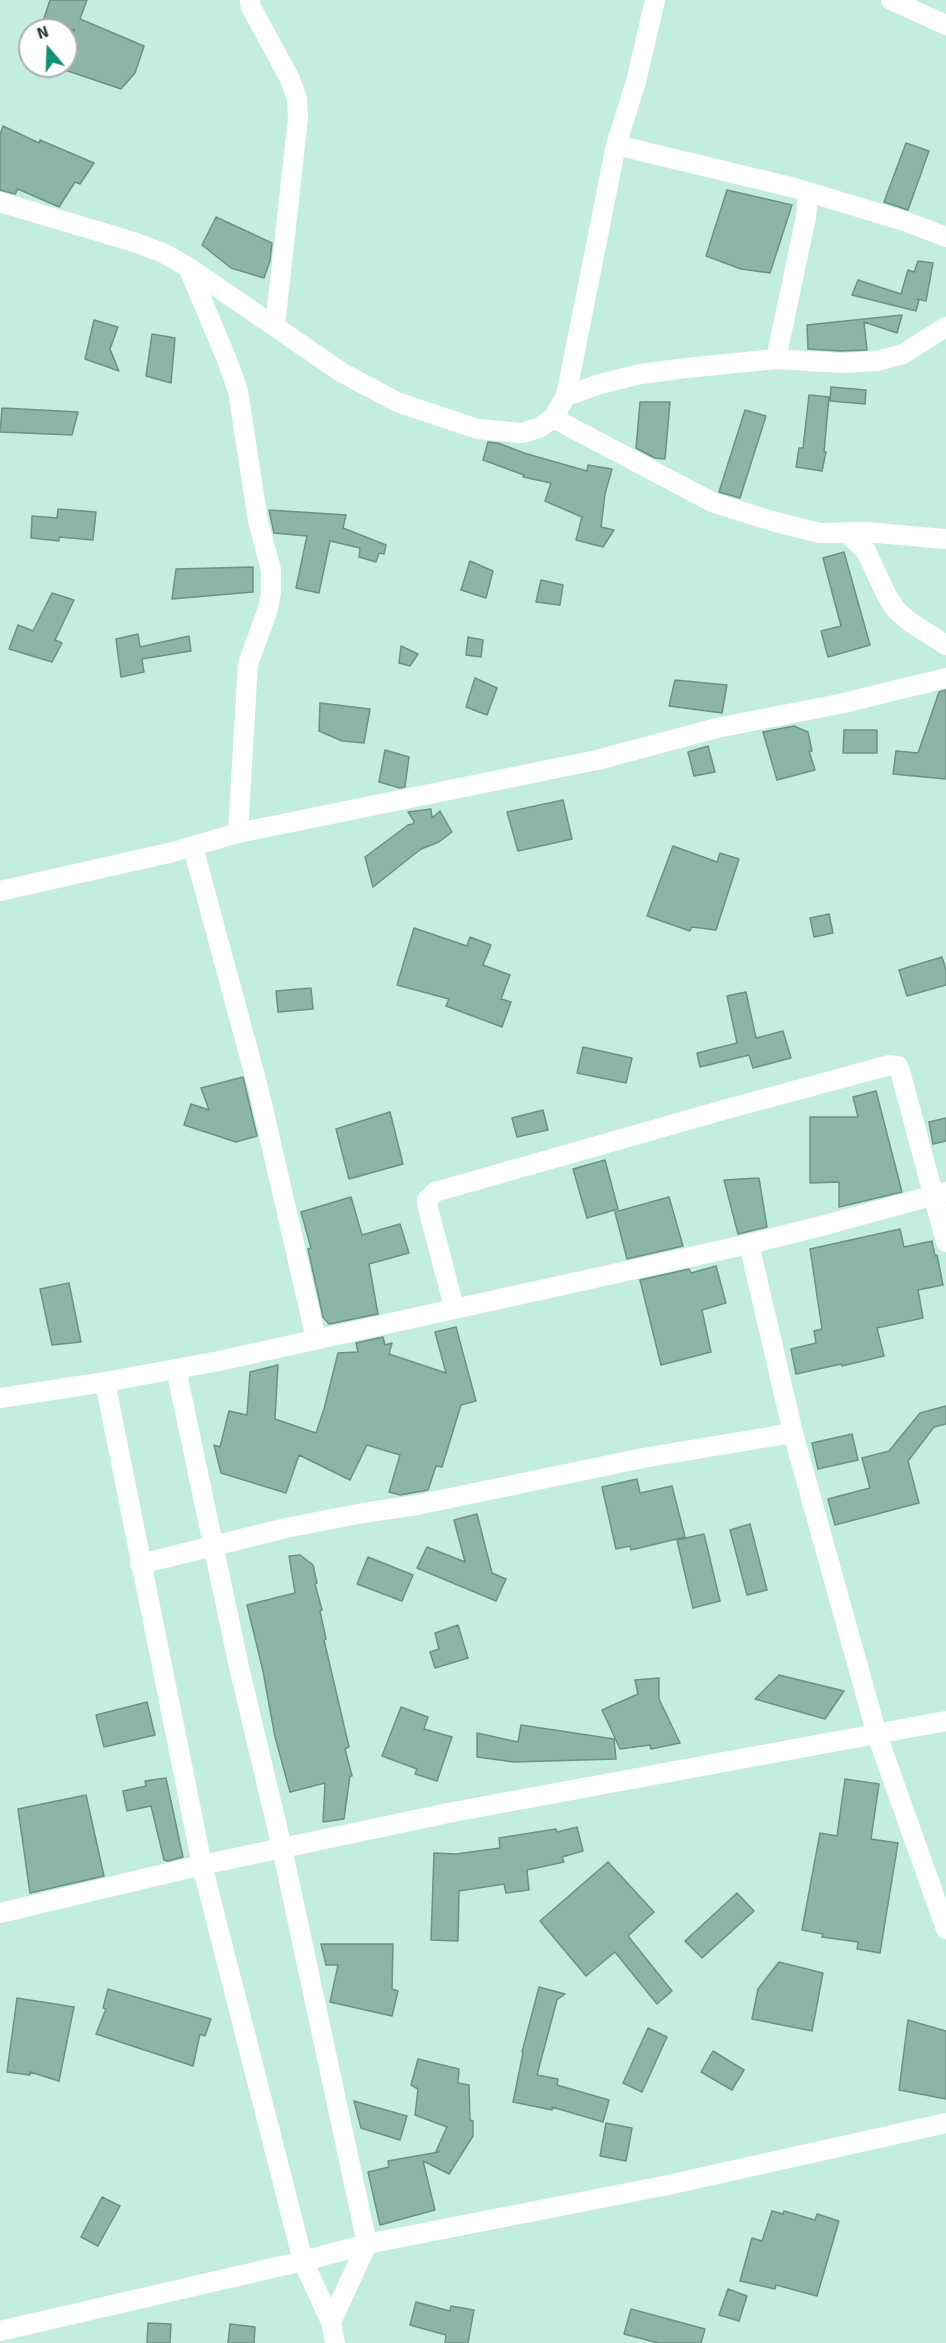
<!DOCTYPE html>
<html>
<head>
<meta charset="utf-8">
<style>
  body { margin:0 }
  #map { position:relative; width:946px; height:2343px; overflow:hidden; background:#c3ede0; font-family:Signika,sans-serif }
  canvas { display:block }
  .north { position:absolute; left:18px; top:18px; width:60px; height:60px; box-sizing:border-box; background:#fff; border:2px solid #aab1af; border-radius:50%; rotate:341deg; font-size:16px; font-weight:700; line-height:24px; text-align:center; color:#2b3b36 }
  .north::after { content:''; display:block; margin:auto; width:21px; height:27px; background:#129077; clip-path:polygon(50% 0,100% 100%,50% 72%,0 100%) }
</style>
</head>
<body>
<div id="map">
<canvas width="946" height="2343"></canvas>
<div class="north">N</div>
</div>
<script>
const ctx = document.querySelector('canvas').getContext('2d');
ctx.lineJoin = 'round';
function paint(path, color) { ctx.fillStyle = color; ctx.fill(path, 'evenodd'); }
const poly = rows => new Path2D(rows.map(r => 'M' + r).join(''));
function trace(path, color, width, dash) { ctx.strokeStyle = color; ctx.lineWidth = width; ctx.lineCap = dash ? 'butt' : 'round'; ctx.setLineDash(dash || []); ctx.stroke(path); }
const building = poly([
  [50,0,87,0,80,19,144,46,135,73,121,89,62,69,62,66,66,66,66,54,74,30,40,30,50,0],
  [3,126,39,143,40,140,94,163,80,184,75,182,59,207,18,189,15,194,0,190,0,135,3,126],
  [906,143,929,151,908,210,884,202,906,143],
  [727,190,792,205,770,273,741,269,706,256,727,190],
  [216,217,272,243,270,261,264,278,231,268,202,245,216,217],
  [918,261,933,263,926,301,917,299,919,300,916,311,852,295,858,280,901,294,908,270,914,272,918,261],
  [902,315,897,333,864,322,867,350,841,351,808,349,807,325,902,315],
  [94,320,118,327,110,349,119,371,85,359,94,320],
  [152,334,175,338,171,383,146,376,152,334],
  [831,387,866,390,865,404,830,401,831,387],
  [809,395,829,397,824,452,826,452,822,471,796,467,799,448,803,448,809,395],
  [640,402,670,402,665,459,655,458,636,448,640,402],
  [2,408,78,412,72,435,0,432,2,408],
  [745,410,766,416,740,498,719,492,745,410],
  [488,442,498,443,524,453,587,471,588,465,612,469,605,494,601,527,614,530,603,547,576,540,582,517,545,501,551,483,523,477,524,475,483,460,488,442],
  [58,509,96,512,93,540,59,537,59,541,31,538,32,516,57,518,58,509],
  [269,510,346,515,343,528,386,545,384,554,379,553,376,562,359,557,360,548,330,541,319,593,296,588,307,536,274,533,269,510],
  [844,552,870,645,828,657,821,631,841,626,823,558,844,552],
  [470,561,493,571,486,598,461,590,470,561],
  [253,567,253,592,172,599,176,569,253,567],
  [541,580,563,585,560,605,536,602,541,580],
  [52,593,74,600,55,640,62,643,52,662,9,649,18,625,33,631,52,593],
  [138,634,140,647,189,636,191,651,142,659,144,672,121,677,116,639,138,634],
  [468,637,483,640,481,657,466,655,468,637],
  [401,646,418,654,410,666,399,663,401,646],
  [475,678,497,688,487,715,466,707,475,678],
  [675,680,727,685,722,713,669,706,675,680],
  [946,690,946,779,893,774,896,751,918,753,939,692,946,690],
  [320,703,370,709,364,743,342,741,319,731,320,703],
  [794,726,808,732,812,751,809,751,815,770,777,780,763,732,794,726],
  [844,730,877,730,877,753,843,753,844,730],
  [708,746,715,772,694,776,688,752,708,746],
  [385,750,409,757,405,787,400,788,379,782,385,750],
  [563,800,572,839,518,851,507,812,563,800],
  [431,809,432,818,440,811,452,832,439,842,421,849,373,887,365,857,408,825,413,824,414,821,408,812,431,809],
  [673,846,717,862,720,853,739,859,716,930,692,927,690,931,647,916,673,846],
  [829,914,833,933,814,937,810,918,829,914],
  [414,928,467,946,470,937,491,945,483,965,510,975,501,999,511,1002,502,1027,446,1006,449,999,397,985,414,928],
  [942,957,946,970,946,985,907,996,899,970,942,957],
  [311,988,313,1009,278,1012,276,991,311,988],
  [746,992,756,1038,783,1031,791,1058,753,1068,749,1055,700,1067,697,1053,737,1043,727,996,746,992],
  [583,1047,632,1058,626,1083,577,1073,583,1047],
  [243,1077,257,1136,236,1142,184,1125,191,1104,209,1110,201,1088,243,1077],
  [876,1091,902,1192,839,1207,839,1182,810,1183,810,1117,858,1117,853,1097,876,1091],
  [543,1110,548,1130,517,1137,512,1118,543,1110],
  [390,1112,403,1164,349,1179,336,1129,390,1112],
  [946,1118,946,1141,933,1144,929,1122,946,1118],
  [605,1160,618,1209,587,1218,573,1169,605,1160],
  [759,1178,767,1227,738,1234,724,1180,759,1178],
  [351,1197,362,1235,400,1224,409,1253,369,1264,378,1314,329,1324,323,1317,308,1249,311,1248,301,1212,351,1197],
  [669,1197,683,1246,627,1259,615,1212,669,1197],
  [900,1229,904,1247,932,1241,935,1256,937,1255,943,1285,918,1290,923,1318,877,1328,884,1356,842,1366,841,1364,796,1374,791,1349,816,1343,814,1331,822,1329,810,1249,900,1229],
  [716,1266,726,1303,702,1310,711,1352,661,1365,640,1280,689,1269,691,1273,716,1266],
  [69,1283,81,1342,52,1345,40,1289,69,1283],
  [456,1327,476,1401,461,1405,442,1467,436,1466,428,1490,400,1495,389,1492,400,1455,367,1445,350,1480,299,1455,286,1493,221,1473,214,1445,220,1447,229,1411,247,1415,250,1372,278,1365,275,1419,316,1433,324,1409,338,1353,358,1352,356,1343,383,1337,385,1345,392,1343,389,1354,446,1373,435,1332,456,1327],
  [946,1406,946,1424,934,1427,908,1461,919,1503,835,1525,828,1499,870,1488,862,1458,889,1451,920,1413,946,1406],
  [852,1434,858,1460,818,1469,812,1443,852,1434],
  [637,1479,640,1493,672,1486,685,1537,631,1550,630,1546,616,1549,602,1487,637,1479],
  [477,1514,492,1573,506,1579,496,1601,417,1568,427,1547,465,1562,454,1520,477,1514],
  [750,1524,767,1590,747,1595,730,1530,750,1524],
  [704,1534,720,1601,693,1608,677,1540,704,1534],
  [300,1555,313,1565,317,1583,315,1584,322,1610,320,1611,326,1639,324,1640,349,1747,345,1749,352,1776,350,1776,344,1819,323,1822,325,1783,290,1792,275,1737,263,1671,247,1605,295,1593,289,1556,300,1555],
  [368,1557,413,1575,402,1601,357,1584,368,1557],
  [458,1625,468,1658,435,1668,430,1652,439,1649,435,1633,458,1625],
  [779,1675,844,1691,825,1719,755,1699,779,1675],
  [659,1678,659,1699,680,1743,651,1749,650,1745,620,1749,602,1710,638,1694,635,1680,659,1678],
  [147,1702,155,1735,104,1747,96,1715,147,1702],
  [401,1707,428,1717,424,1729,452,1737,437,1781,415,1774,417,1769,382,1756,401,1707],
  [521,1725,614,1739,616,1759,514,1762,477,1757,477,1733,518,1742,521,1725],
  [166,1778,183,1857,168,1861,164,1860,151,1806,127,1811,123,1791,146,1786,145,1781,166,1778],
  [845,1779,879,1784,871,1839,898,1843,880,1953,857,1949,858,1942,822,1937,823,1934,802,1930,820,1833,837,1836,845,1779],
  [86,1795,104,1876,30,1893,18,1809,86,1795],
  [577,1827,583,1851,562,1857,564,1862,527,1870,529,1890,506,1893,504,1884,459,1891,458,1941,431,1940,434,1853,456,1854,500,1848,499,1838,556,1829,557,1832,577,1827],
  [608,1862,654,1912,628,1936,672,1991,657,2004,615,1952,586,1976,540,1921,608,1862],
  [737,1893,754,1911,702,1958,685,1941,737,1893],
  [321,1944,393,1944,392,1989,398,1991,392,2016,330,2002,338,1965,326,1965,321,1944],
  [779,1962,823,1973,812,2031,752,2019,758,1989,779,1962],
  [539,1987,565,1994,557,2000,537,2075,558,2079,557,2085,609,2100,603,2122,552,2107,552,2110,513,2102,523,2053,522,2052,539,1987],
  [108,1989,211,2019,205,2036,200,2034,193,2066,96,2034,106,2009,103,2008,108,1989],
  [17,1998,74,2007,59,2081,30,2072,30,2075,7,2072,17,1998],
  [908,2020,946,2031,946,2099,899,2090,908,2020],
  [648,2028,667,2037,642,2092,623,2083,648,2028],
  [713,2051,744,2070,732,2090,701,2072,713,2051],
  [418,2059,459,2069,458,2083,469,2085,470,2120,473,2121,473,2136,449,2174,423,2161,435,2210,380,2225,368,2172,389,2167,388,2161,439,2152,436,2151,447,2127,415,2115,418,2089,411,2085,418,2059],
  [354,2101,407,2116,400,2140,361,2128,354,2101],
  [606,2123,632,2128,626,2161,600,2156,606,2123],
  [102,2197,120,2206,98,2246,81,2237,102,2197],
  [772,2211,783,2214,784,2211,815,2220,817,2214,839,2221,817,2296,776,2285,775,2289,740,2281,752,2238,762,2241,772,2211],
  [728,2289,747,2296,739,2321,719,2315,728,2289],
  [416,2302,450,2311,451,2306,474,2310,468,2343,445,2343,446,2335,410,2325,416,2302],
  [631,2309,705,2329,701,2343,658,2343,624,2334,631,2309],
  [148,2323,171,2324,170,2343,147,2343,148,2323],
  [230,2324,255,2327,254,2343,228,2343,230,2324]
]);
paint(building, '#8cb4a8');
trace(building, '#6c9286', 1.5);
trace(poly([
  [250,0,251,7,290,79,297,99,298,118,275,326],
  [891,0,946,25],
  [616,145,795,188,904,221,946,237],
  [0,202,134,242,163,253,188,267,341,372,397,402,478,429,521,433,539,428,553,418,566,396,616,145,636,82,655,0],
  [188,267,227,360,238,391,258,521,271,570,271,592,268,609,248,664,238,833],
  [776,359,806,217,808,192],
  [566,396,600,384,641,374,686,368,776,359,841,363,877,361,903,354,946,327],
  [553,418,712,502,775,522,820,533,865,532,946,539],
  [847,533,866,551,886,594,896,610,910,622,946,645],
  [193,847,259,1091,316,1339],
  [0,891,173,852,238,833,597,760,717,728,844,703,946,678],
  [749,1244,793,1433],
  [454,1307,428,1208,427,1200,435,1192,727,1109,890,1065,898,1066,900,1071,946,1242],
  [176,1369,239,1667,282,1848,367,2244,331,2322],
  [105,1382,202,1865,303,2261,331,2322,335,2343],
  [0,1398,105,1382,219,1361,749,1244,829,1224,946,1192],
  [140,1564,286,1528,363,1513,417,1505,643,1458,793,1433,877,1735,946,1929],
  [0,1913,202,1865,453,1812,946,1721],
  [0,2331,303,2261,367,2244,668,2185,946,2123]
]), '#fff', 20);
</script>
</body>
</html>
